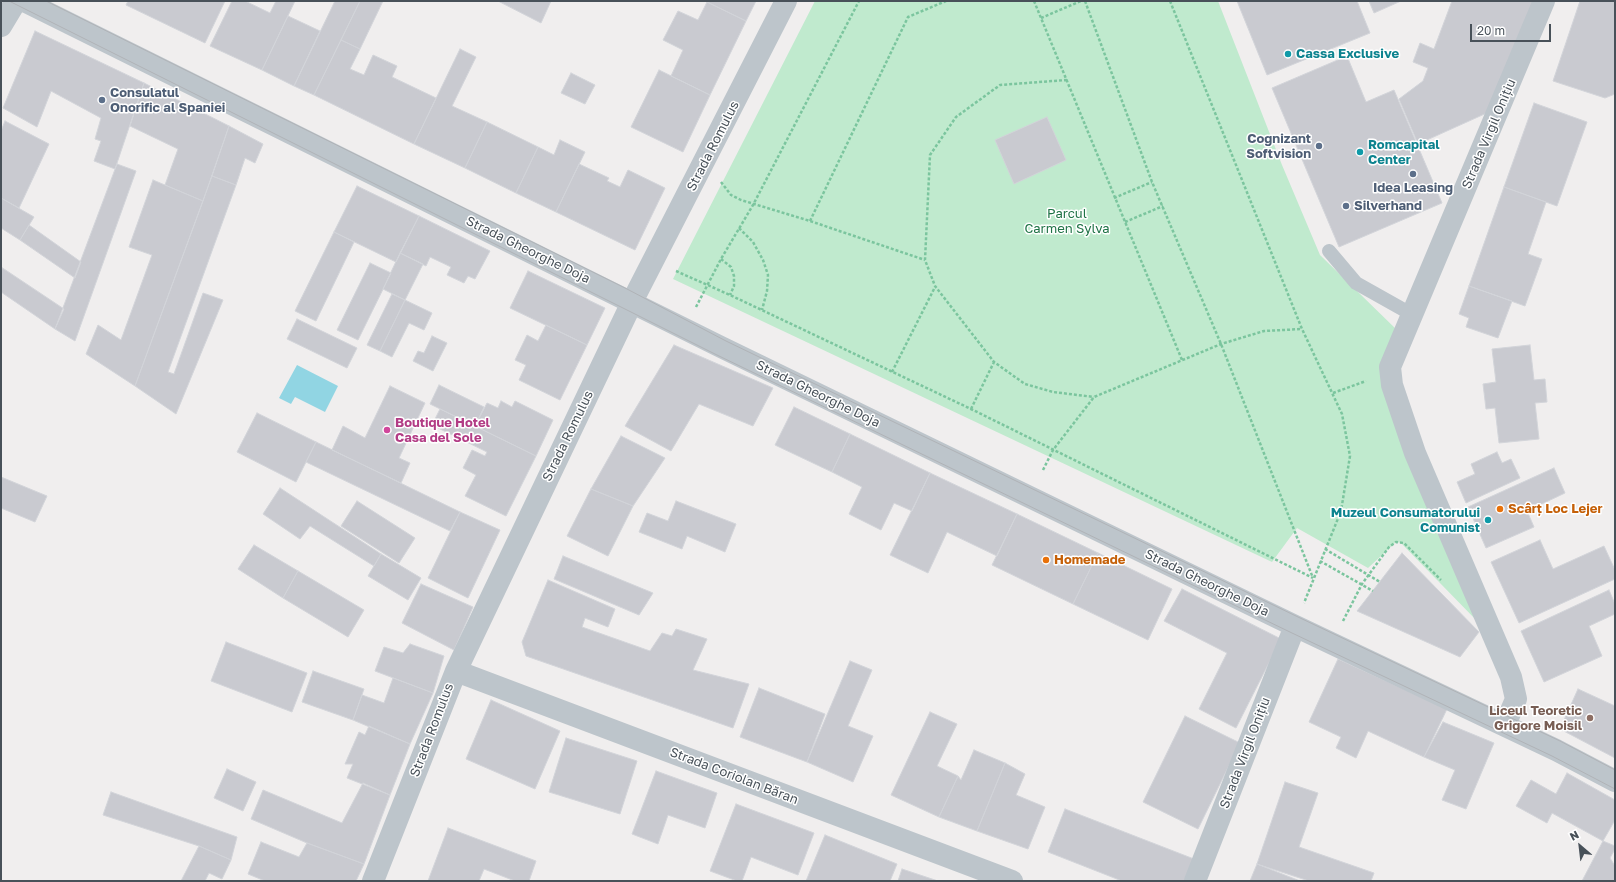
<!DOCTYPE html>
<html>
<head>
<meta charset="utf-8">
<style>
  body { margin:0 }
  #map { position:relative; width:1616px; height:882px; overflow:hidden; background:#f0eeee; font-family:"Golos Text",sans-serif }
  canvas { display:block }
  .frame { position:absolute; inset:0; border:2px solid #485159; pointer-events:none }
  .north { position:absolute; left:1560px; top:826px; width:40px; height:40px; -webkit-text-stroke:3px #fff; paint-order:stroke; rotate:332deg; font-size:11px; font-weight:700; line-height:16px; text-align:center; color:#485159 }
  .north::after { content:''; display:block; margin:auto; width:14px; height:18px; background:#485159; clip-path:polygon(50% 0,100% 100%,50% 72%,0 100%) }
  .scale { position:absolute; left:1470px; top:24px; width:81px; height:18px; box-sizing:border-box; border:2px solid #485159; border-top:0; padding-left:5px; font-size:12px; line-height:14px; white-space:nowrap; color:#485159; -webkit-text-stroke:3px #fff; paint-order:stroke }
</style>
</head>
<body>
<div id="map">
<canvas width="1616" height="882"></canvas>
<div class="frame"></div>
<div class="north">N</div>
<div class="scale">20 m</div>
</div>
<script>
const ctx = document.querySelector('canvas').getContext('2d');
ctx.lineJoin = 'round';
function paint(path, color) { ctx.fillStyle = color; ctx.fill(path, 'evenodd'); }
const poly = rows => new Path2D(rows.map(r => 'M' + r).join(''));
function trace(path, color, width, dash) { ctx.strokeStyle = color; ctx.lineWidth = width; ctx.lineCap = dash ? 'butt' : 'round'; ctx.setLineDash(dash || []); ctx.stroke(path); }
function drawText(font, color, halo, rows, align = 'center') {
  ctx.font = font + ' "Golos Text",sans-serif'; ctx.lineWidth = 3; ctx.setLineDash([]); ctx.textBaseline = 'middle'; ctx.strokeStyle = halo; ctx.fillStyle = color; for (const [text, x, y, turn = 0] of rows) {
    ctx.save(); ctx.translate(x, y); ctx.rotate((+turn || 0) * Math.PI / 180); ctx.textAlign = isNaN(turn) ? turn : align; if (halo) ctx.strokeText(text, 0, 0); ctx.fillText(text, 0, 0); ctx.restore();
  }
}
paint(poly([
  [815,1,1218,1,1282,165,1320,255,1397,330,1381,374,1478,622,1401,543,1396,542,1368,568,1297,528,1272,562,673,279]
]), '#c0eace');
paint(poly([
  [297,365,338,386,325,412,295,397,291,404,279,398]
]), '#91d5e3');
const building = poly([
  [128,1,225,1,205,43,126,5,128,1],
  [232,1,245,1,270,13,276,1,295,1,262,70,210,46,232,1],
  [335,1,360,1,314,95,294,86,335,1],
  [360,1,383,1,360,49,341,40,360,1],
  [498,1,551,1,541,23,498,1],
  [705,1,756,1,746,21,705,1],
  [1237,1,1357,1,1370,33,1267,75,1237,1],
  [1369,1,1401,1,1374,13,1369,1],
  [1452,1,1539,1,1489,112,1418,144,1399,99,1423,81,1428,68,1413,62,1420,43,1434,49,1452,1],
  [1580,1,1615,1,1615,94,1605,98,1553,81,1580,1],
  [707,2,746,21,710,95,671,76,683,50,663,40,678,11,698,20,707,2],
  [288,16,320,31,294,86,262,70,288,16],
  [35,31,144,83,115,169,94,161,101,141,95,139,101,118,51,91,37,127,3,108,35,31],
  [341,40,360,49,350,69,364,75,373,55,397,66,392,77,436,98,414,144,314,95,341,40],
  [460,49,476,57,452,106,487,122,465,168,414,144,460,49],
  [1347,56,1366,102,1394,90,1442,203,1339,247,1272,88,1347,56],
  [659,70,710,95,683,152,631,127,659,70],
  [571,73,595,85,585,104,561,93,571,73],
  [144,83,229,126,203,201,165,185,178,149,130,126,144,83],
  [1534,103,1587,122,1557,206,1504,187,1534,103],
  [1047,117,1066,160,1014,184,995,140,1047,117],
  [5,121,49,144,19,208,1,198,1,131,5,121],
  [487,122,538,147,516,193,465,168,487,122],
  [229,126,263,144,255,163,245,158,236,185,212,176,229,126],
  [560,140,585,152,556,212,516,193,538,147,554,155,560,140],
  [117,164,136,171,75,341,55,329,117,164],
  [579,164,609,178,607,181,620,187,628,170,665,188,635,250,556,212,579,164],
  [212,176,236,185,168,372,174,374,203,293,223,300,176,414,135,386,212,176],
  [153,180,203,201,135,386,86,354,98,325,121,340,152,255,129,247,153,180],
  [357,186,419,216,396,262,334,232,357,186],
  [1504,187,1546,202,1528,254,1542,259,1525,306,1469,286,1504,187],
  [1,198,34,217,20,240,1,228,1,198],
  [419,216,490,251,475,279,468,276,464,283,447,275,451,267,430,257,426,266,400,253,419,216],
  [29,225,81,262,75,278,20,240,29,225],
  [334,232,354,242,316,321,295,311,334,232],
  [400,253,423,264,405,300,383,289,400,253],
  [370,263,391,273,358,340,337,330,370,263],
  [1,267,64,309,55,329,1,292,1,267],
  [528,271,605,308,587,345,510,308,528,271],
  [1469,286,1512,301,1498,338,1466,327,1469,318,1459,314,1469,286],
  [392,294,405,300,380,351,367,345,392,294],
  [405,300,432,313,424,330,409,323,392,357,380,351,405,300],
  [297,319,357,348,347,368,287,339,297,319],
  [546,325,587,345,560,400,519,380,526,365,515,360,527,335,538,341,546,325],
  [432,336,447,343,433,371,413,361,418,351,424,353,432,336],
  [674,345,773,388,753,426,699,404,671,451,625,426,674,345],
  [1530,345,1534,380,1545,379,1547,402,1535,403,1539,439,1499,443,1495,408,1486,409,1483,384,1496,382,1492,349,1530,345],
  [439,385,484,407,475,426,430,404,439,385],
  [390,386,425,403,399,458,410,463,401,483,332,450,343,426,365,438,390,386],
  [501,401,512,407,515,401,553,420,536,456,475,426,487,403,498,408,501,401],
  [794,407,850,434,832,472,775,445,794,407],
  [440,409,536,456,506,516,465,496,476,475,463,468,472,450,485,456,487,452,432,425,440,409],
  [257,413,316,442,296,482,237,452,257,413],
  [850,434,930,473,912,511,894,503,881,530,849,514,862,487,832,472,850,434],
  [621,436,665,458,633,506,591,489,621,436],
  [316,442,460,512,450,531,306,462,316,442],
  [1497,452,1502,463,1511,459,1520,478,1466,503,1457,482,1475,474,1471,464,1497,452],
  [1554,468,1565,493,1527,511,1534,527,1486,548,1468,507,1554,468],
  [930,473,1017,514,997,556,947,532,928,573,890,555,930,473],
  [1,477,47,496,35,522,1,508,1,477],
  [280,488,381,554,374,566,310,526,300,539,263,514,280,488],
  [591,489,633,506,608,556,567,536,591,489],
  [357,501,415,538,399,563,341,526,357,501],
  [676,501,736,524,725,552,687,536,682,549,639,532,647,513,668,521,676,501],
  [460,512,500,530,468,598,428,578,460,512],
  [1017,514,1098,553,1073,604,992,565,1017,514],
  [1540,540,1553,569,1604,546,1615,570,1615,579,1519,623,1491,562,1540,540],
  [254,545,298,571,283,598,238,569,254,545],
  [1098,553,1172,589,1148,640,1073,604,1098,553],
  [1402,553,1479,632,1460,657,1357,611,1402,553],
  [381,554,421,578,408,600,368,576,381,554],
  [563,556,653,593,639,615,554,579,563,556],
  [298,571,364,610,348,637,283,598,298,571],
  [548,580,615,609,608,627,585,618,582,627,650,651,662,633,672,636,676,629,707,639,693,670,749,684,733,728,526,656,522,642,548,580],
  [421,584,473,607,454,650,402,623,421,584],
  [1182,589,1281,639,1236,728,1199,709,1227,653,1164,621,1182,589],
  [1609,590,1615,604,1615,614,1589,626,1602,656,1544,682,1521,631,1609,590],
  [226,642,307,673,292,712,211,681,226,642],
  [410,644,444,656,433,693,375,671,384,647,403,653,410,644],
  [1338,659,1447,709,1424,757,1368,731,1356,758,1336,748,1341,737,1309,722,1338,659],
  [850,661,872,670,848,726,873,736,853,782,807,762,850,661],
  [313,671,364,689,353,720,302,702,313,671],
  [393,678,433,693,410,744,353,720,362,695,384,703,393,678],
  [759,688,825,714,807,762,740,737,759,688],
  [1578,689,1615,706,1615,758,1560,729,1578,689],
  [491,700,560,731,535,789,466,759,491,700],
  [930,712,957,724,937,766,958,776,939,817,891,795,930,712],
  [1185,716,1240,743,1198,829,1143,802,1185,716],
  [1443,722,1494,743,1466,809,1442,800,1455,770,1424,757,1443,722],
  [369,726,410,744,390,795,347,778,353,764,345,764,359,732,365,735,369,726],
  [566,738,637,761,620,814,549,792,566,738],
  [974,750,1005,763,977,831,939,817,958,776,961,780,974,750],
  [1005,763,1025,774,1016,795,1045,807,1028,849,977,831,1005,763],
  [227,769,256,782,243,811,214,798,227,769],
  [656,771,717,793,705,828,668,815,658,844,632,834,656,771],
  [1567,773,1615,800,1615,820,1603,841,1552,813,1547,823,1516,806,1531,780,1556,794,1567,773],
  [1285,782,1318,793,1299,847,1374,873,1371,881,1309,881,1257,864,1285,782],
  [363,783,390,795,364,864,307,843,251,819,263,790,342,823,363,783],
  [111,792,237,837,231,860,199,846,103,815,111,792],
  [736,804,814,833,798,875,751,857,742,881,737,881,710,871,736,804],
  [1065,809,1194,859,1186,881,1122,881,1048,852,1065,809],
  [448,828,536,861,529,881,515,881,484,869,479,881,428,881,448,828],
  [825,835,897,864,890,881,806,881,825,835],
  [1603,841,1615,846,1615,849,1610,858,1615,866,1615,881,1582,881,1603,841],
  [261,842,299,857,307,843,364,864,356,881,265,881,248,874,261,842],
  [199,846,231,860,222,879,209,873,205,881,181,881,199,846],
  [1257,864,1300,881,1250,881,1257,864],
  [902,869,938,881,898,881,902,869]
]);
paint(building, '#c9cad0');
trace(building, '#d2d4d9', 1);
trace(poly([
  [1034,1,1182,360],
  [1085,1,1152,182,1221,344,1313,578],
  [1170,1,1302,329,1342,414,1350,456,1341,511,1304,603],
  [1041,18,1081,1],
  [1067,80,1000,85,956,117,930,155,925,260,935,286,994,362,1025,384,1053,392,1094,397],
  [721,182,731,195,741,200,810,221,925,260],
  [1114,198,1152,182],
  [810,221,908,17,946,1],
  [1125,222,1163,206],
  [739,228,753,242,763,260,768,275,767,291,762,310],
  [721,259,731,267,734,276,734,286,730,295],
  [676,271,730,295,971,409,1313,578],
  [696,307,721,259,753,205,859,1],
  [892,372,935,287],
  [1333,393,1366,381],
  [971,409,994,362],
  [1043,470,1053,450,1094,397,1221,344,1264,331,1302,329],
  [1325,549,1380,582],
  [1320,561,1373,591],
  [1343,621,1362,584,1389,547,1396,542,1404,543,1441,580]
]), '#7bc59e', 2.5, [3, 2]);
trace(poly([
  [1329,251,1356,283,1413,315]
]), '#bdc5cb', 14);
trace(poly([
  [24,1,721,347,1295,626,1556,750,1615,781],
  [1,26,16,1],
  [456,671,1012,881],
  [1505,725,1516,699,1511,677,1415,453,1392,385,1390,367,1544,1],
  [373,881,456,671,636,294,786,1],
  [1195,881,1295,626]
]), '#bdc5cb', 22);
trace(poly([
  [9,1,717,355,1292,633,1552,756,1615,789],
  [46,1,627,289,726,341,1298,617,1560,741,1615,770]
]), '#b0b3b7', 1);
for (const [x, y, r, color] of [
  [1288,54,4,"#0f9aa8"],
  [102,100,4,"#5c6f8a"],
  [1319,146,4,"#5c6f8a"],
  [1360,152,4,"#0f9aa8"],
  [1413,174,4,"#5c6f8a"],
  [1346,206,4,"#5c6f8a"],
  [387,430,4,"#d1479c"],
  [1500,509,4,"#e8710a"],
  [1488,520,4,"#0f9aa8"],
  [1046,560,4,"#e8710a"],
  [1590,718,4,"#8d6e63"]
]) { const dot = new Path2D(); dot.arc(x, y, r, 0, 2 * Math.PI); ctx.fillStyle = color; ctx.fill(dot); trace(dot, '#fff', 1.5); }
drawText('bold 13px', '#0d838f', '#fff', [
  ["Cassa Exclusive",1296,54],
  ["Romcapital",1368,145],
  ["Center",1368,160],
  ["Muzeul Consumatorului",1480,513,"right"],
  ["Comunist",1480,528,"right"]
], 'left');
drawText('bold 13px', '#4e5e75', '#fff', [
  ["Consulatul",110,93],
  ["Onorific al Spaniei",110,108],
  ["Cognizant",1311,139,"right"],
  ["Softvision",1311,154,"right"],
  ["Idea Leasing",1413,188,"center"],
  ["Silverhand",1354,206]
], 'left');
drawText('13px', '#485159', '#fff', [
  ["Strada Virgil Onițiu",1489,134,-67],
  ["Strada Romulus",713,146,-63],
  ["Strada Gheorghe Doja",528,250,26],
  ["Strada Gheorghe Doja",818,394,26],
  ["Strada Romulus",568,436,-64],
  ["Strada Gheorghe Doja",1207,583,26],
  ["Strada Romulus",432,730,-69],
  ["Strada Virgil Onițiu",1245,753,-69],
  ["Strada Coriolan Băran",734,776,21]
]);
drawText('13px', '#1f7346', '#fff', [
  ["Parcul",1067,214],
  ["Carmen Sylva",1067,229]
]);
drawText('bold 13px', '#b23c85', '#fff', [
  ["Boutique Hotel",395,423],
  ["Casa del Sole",395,438]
], 'left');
drawText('bold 13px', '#c56008', '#fff', [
  ["Scârț Loc Lejer",1508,509],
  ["Homemade",1054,560]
], 'left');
drawText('bold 13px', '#785e54', '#fff', [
  ["Liceul Teoretic",1582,711],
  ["Grigore Moisil",1582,726]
], 'right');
</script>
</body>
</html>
